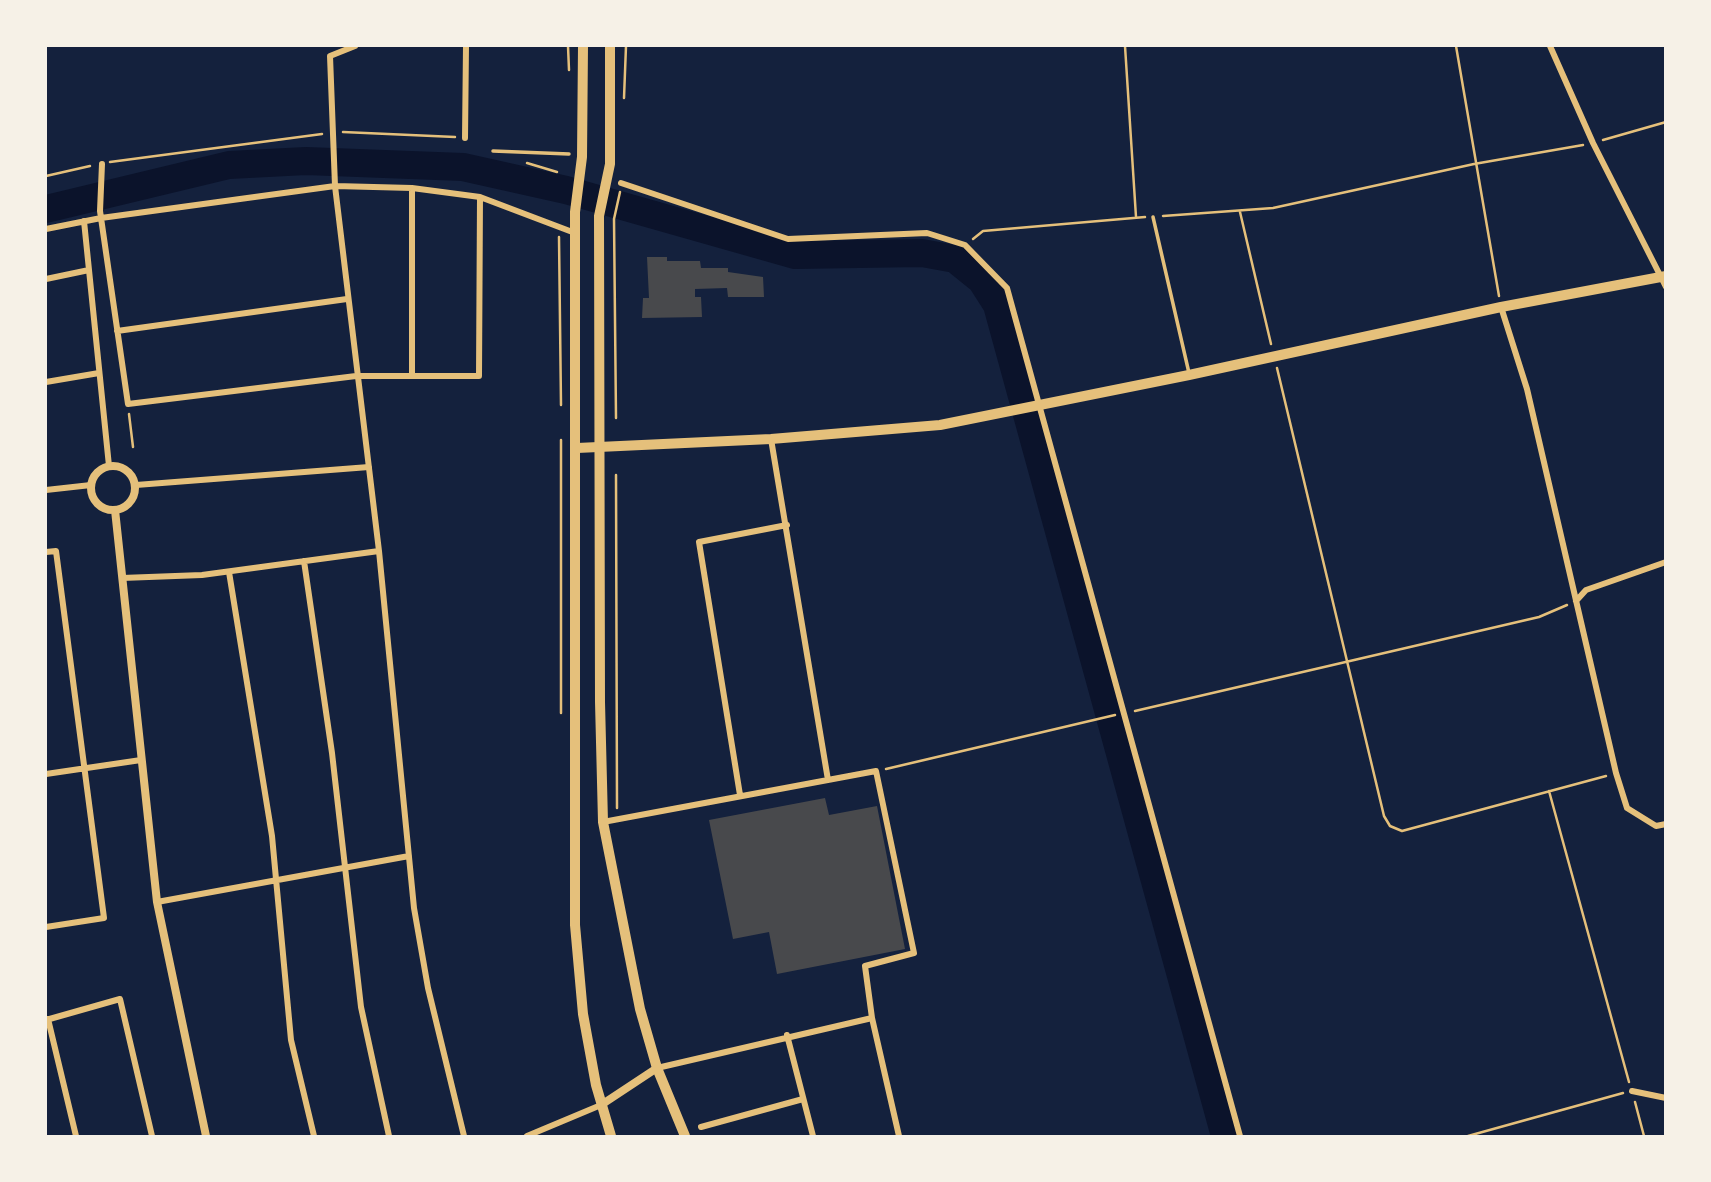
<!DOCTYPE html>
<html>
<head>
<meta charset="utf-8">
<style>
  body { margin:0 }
  #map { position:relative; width:1711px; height:1182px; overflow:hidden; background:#14213d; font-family:Manrope,sans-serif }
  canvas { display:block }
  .frame { position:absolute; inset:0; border:47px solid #f6f1e7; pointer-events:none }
</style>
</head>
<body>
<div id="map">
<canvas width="1711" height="1182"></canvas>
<div class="frame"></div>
</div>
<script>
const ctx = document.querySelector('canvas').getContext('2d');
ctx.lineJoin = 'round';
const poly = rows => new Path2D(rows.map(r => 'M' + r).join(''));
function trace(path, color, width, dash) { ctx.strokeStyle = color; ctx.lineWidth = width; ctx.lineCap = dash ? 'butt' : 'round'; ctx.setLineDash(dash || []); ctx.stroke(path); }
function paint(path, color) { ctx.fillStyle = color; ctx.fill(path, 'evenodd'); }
trace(poly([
  [46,209,229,165,306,161,463,167,566,190,795,255,922,253,955,259,981,280,997,305,1225,1136]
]), '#0b132b', 28);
paint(poly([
  [647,257,667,257,667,261,700,261,701,268,728,268,728,272,763,277,764,297,728,297,727,288,695,289,695,297,701,297,702,317,642,318,643,298,649,298],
  [825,798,829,815,877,806,905,949,777,974,769,932,733,939,709,820]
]), '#48494c');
trace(poly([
  [568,46,569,70],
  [1125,46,1136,217],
  [1456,46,1499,296],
  [624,98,626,46],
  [343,132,455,137],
  [1603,140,1666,122],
  [110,162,322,134],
  [527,163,557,172],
  [46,176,90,166],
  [1240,212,1271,344],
  [1163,216,1273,208,1474,164,1583,145],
  [559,237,561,405],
  [973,239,983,231,1145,217],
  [1277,368,1384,816,1390,826,1402,831,1606,776],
  [129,414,133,447],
  [616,418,614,219,620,192],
  [616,475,617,808],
  [1135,711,1539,617,1567,605],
  [561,713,561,440],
  [886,769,1115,715],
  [1549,791,1629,1082],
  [1635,1102,1644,1136],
  [1468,1136,1623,1093]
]), '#e5c07b', 2.5);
trace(poly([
  [493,151,569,154],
  [1153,217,1189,373]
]), '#e5c07b', 3.5);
trace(poly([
  [355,46,330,56,335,186,379,551,414,908,428,988,464,1136],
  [1550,46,1593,143,1666,287],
  [465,138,466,46],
  [102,164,100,211,128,404,356,376,479,376,480,197],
  [621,183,788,239,927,233,965,245,1007,288,1240,1136],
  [412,188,412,376],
  [84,221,109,466],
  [46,229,101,218,335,186,412,188,480,197,575,233],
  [46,279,89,270],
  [1501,307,1527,389,1616,773,1627,808,1656,826,1666,824],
  [117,331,347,299],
  [46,382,99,373],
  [771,439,828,780],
  [136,485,369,467],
  [46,490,91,485],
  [46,552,56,551,104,918,46,927],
  [304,561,332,753,361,1007,389,1136],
  [229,572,272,836,291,1040,314,1136],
  [122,578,202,575,379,551],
  [1576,601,1586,590,1666,562],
  [46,774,141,760],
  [740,795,699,542,787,525],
  [603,822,876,771,914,953,865,966,872,1018,899,1136],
  [157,902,409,856],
  [48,1019,76,1136],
  [46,1020,120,999,152,1136],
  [787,1035,813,1136],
  [657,1068,872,1018],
  [1632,1091,1666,1098],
  [701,1127,803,1099],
  [527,1136,601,1105]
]), '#e5c07b', 6);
trace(poly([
  '91 488a22 22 0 1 1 44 0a22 22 0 1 1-44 0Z',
  [115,510,157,902,206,1136],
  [601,1105,657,1068]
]), '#e5c07b', 8);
trace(poly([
  [577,448,771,439,940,425,1189,375,1501,307,1666,276]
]), '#e5c07b', 10);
trace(poly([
  [583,46,582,157,575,212,575,925,583,1014,596,1085,611,1136],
  [610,46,610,164,599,216,600,702,603,822,640,1009,657,1068,685,1136]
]), '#e5c07b', 10);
</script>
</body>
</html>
